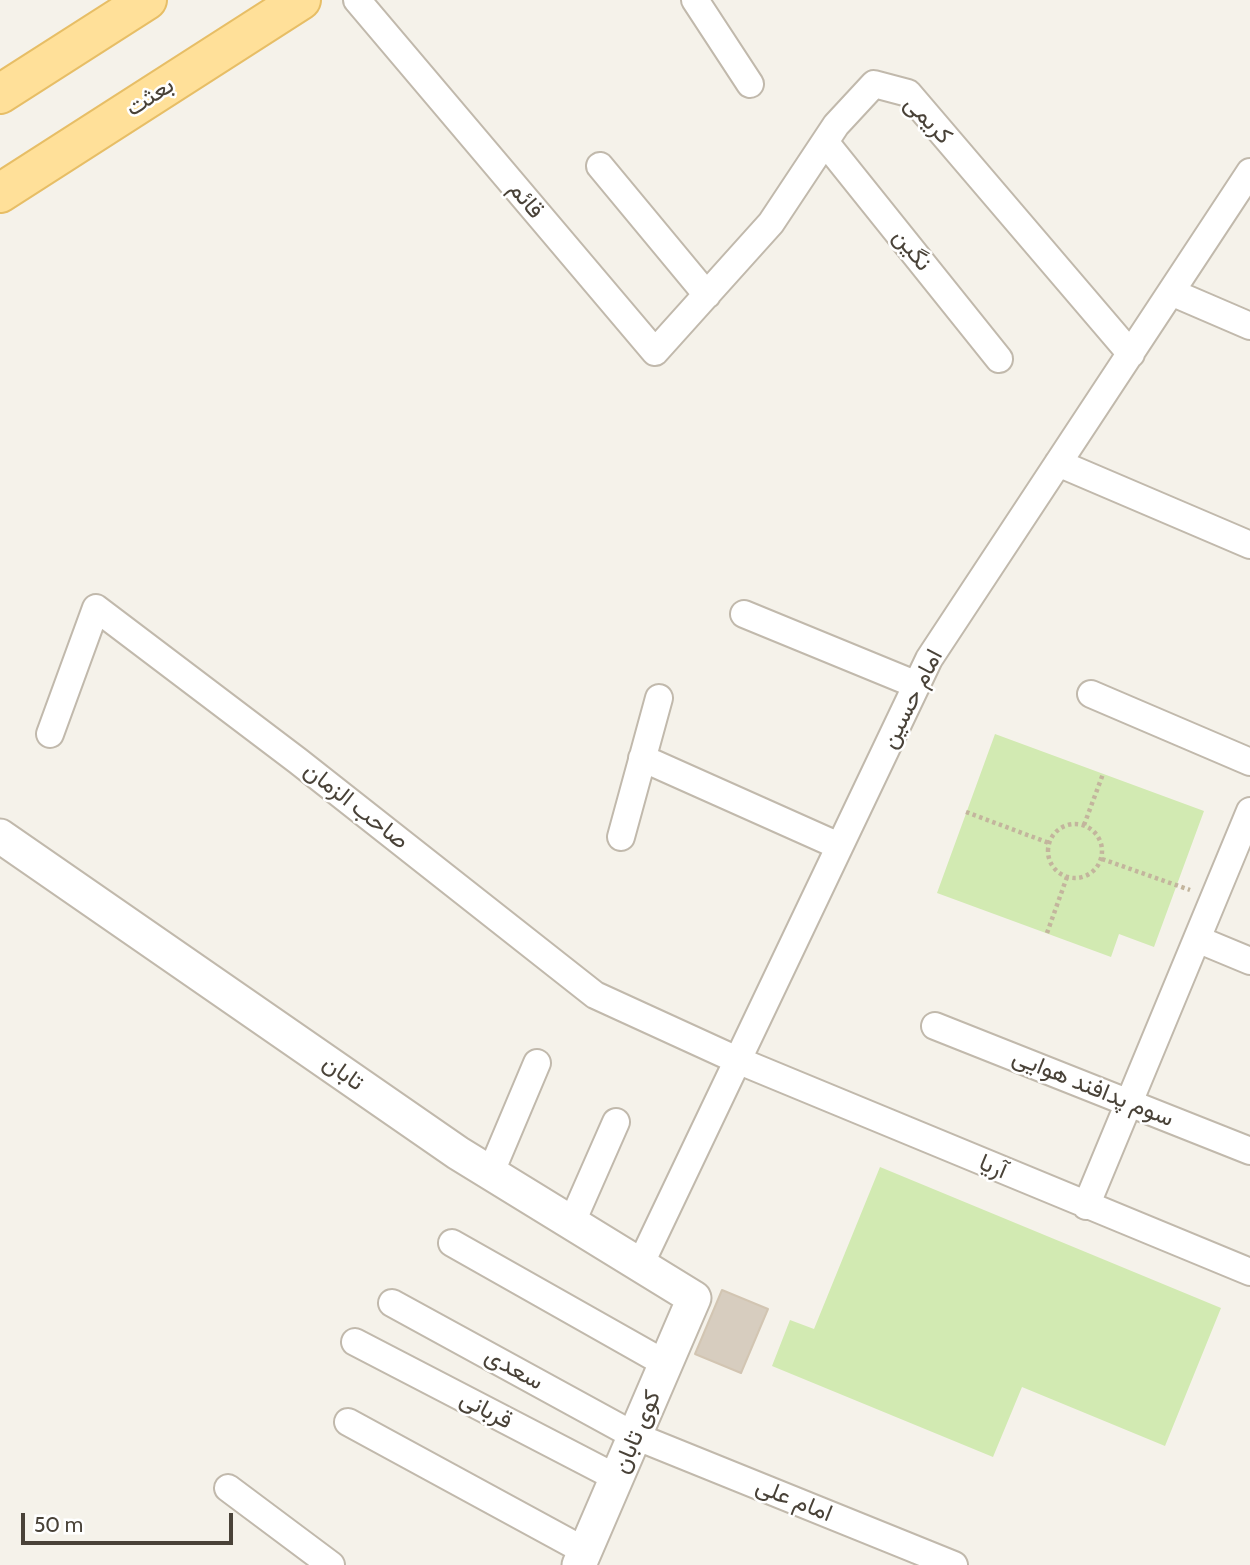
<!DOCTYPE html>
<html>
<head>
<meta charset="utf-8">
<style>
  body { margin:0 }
  #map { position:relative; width:1250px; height:1565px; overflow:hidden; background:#f5f2ea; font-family:Cabin,sans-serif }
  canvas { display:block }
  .scale { position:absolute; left:21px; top:1513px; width:212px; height:32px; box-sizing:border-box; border:4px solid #494238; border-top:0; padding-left:9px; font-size:21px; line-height:24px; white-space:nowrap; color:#494238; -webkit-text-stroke:5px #fff; paint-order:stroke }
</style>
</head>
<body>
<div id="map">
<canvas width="1250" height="1565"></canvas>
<div class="scale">50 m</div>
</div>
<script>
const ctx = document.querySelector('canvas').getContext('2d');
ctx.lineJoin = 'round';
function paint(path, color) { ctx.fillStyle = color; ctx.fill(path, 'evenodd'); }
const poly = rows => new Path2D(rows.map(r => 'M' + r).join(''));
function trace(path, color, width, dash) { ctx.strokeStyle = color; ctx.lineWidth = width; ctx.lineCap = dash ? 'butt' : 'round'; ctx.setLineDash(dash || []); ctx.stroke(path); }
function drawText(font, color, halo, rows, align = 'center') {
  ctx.font = font + ' Cabin,Vazirmatn,sans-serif'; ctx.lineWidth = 5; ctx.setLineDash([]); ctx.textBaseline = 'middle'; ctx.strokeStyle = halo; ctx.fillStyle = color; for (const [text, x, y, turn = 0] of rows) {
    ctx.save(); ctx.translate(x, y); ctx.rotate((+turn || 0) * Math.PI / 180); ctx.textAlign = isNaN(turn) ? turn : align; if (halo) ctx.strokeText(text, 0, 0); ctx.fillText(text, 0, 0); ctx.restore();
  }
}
paint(poly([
  [995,734,1204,811,1154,947,1119,934,1111,957,937,893],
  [880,1167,1221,1308,1165,1446,1022,1387,993,1457,772,1366,790,1320,814,1329]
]), '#d2eab2');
const building = poly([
  [722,1290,768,1309,741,1373,695,1354,722,1290]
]);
paint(building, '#d7cdbf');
trace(building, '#d2c5b2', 2);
const minor = poly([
  [357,0,655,352,771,223,836,125,874,84,908,93,1131,354],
  [695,0,750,84],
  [825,142,999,359],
  [600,166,707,295],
  [1171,292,1250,326],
  [1058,463,1250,545],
  [744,614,917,685],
  [1091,694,1250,762],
  [50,734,96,608,298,761,595,995,737,1060,1250,1272],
  [642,758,839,846],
  [621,837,659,698],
  [1197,939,1250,961],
  [935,1026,1250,1151],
  [491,1172,537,1063],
  [1086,1206,1250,811],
  [572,1222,616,1122],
  [452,1243,666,1364],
  [641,1263,929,659,1250,172],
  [392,1303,635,1436,954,1565],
  [355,1342,617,1478],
  [348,1422,585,1551],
  [228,1488,331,1565]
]);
const tertiary = poly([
  [0,836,458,1153,694,1298,579,1565]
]);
const primary = poly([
  [0,94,147,0],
  [0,193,301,0]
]);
trace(minor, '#c1b9ac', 30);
trace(tertiary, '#c1b9ac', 37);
trace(primary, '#e7be66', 42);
trace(poly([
  [966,812,1049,843],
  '1048 851a27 27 0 1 1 54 0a27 27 0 1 1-54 0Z',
  [1084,825,1103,774],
  [1102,859,1190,890],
  [1047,933,1067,877]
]), '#c3b59d', 4.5, [3.5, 3.5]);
trace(minor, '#fff', 26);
trace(tertiary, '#fff', 33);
trace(primary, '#ffe099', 38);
drawText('24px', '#494238', '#fff', [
  ["بعثت",150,97,-33],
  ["کریمی",928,120,46],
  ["قائم",526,200,50],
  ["نگین",912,250,51],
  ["امام حسین",912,699,-63],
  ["صاحب الزمان",356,806,38],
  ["تابان",343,1073,35],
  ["سوم پدافند هوایی",1093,1088,22],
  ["آریا",993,1167,23],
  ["سعدی",514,1369,29],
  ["قربانی",486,1410,28],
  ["کوی تابان",637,1432,-67],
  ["امام علی",794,1500,22]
]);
</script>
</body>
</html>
